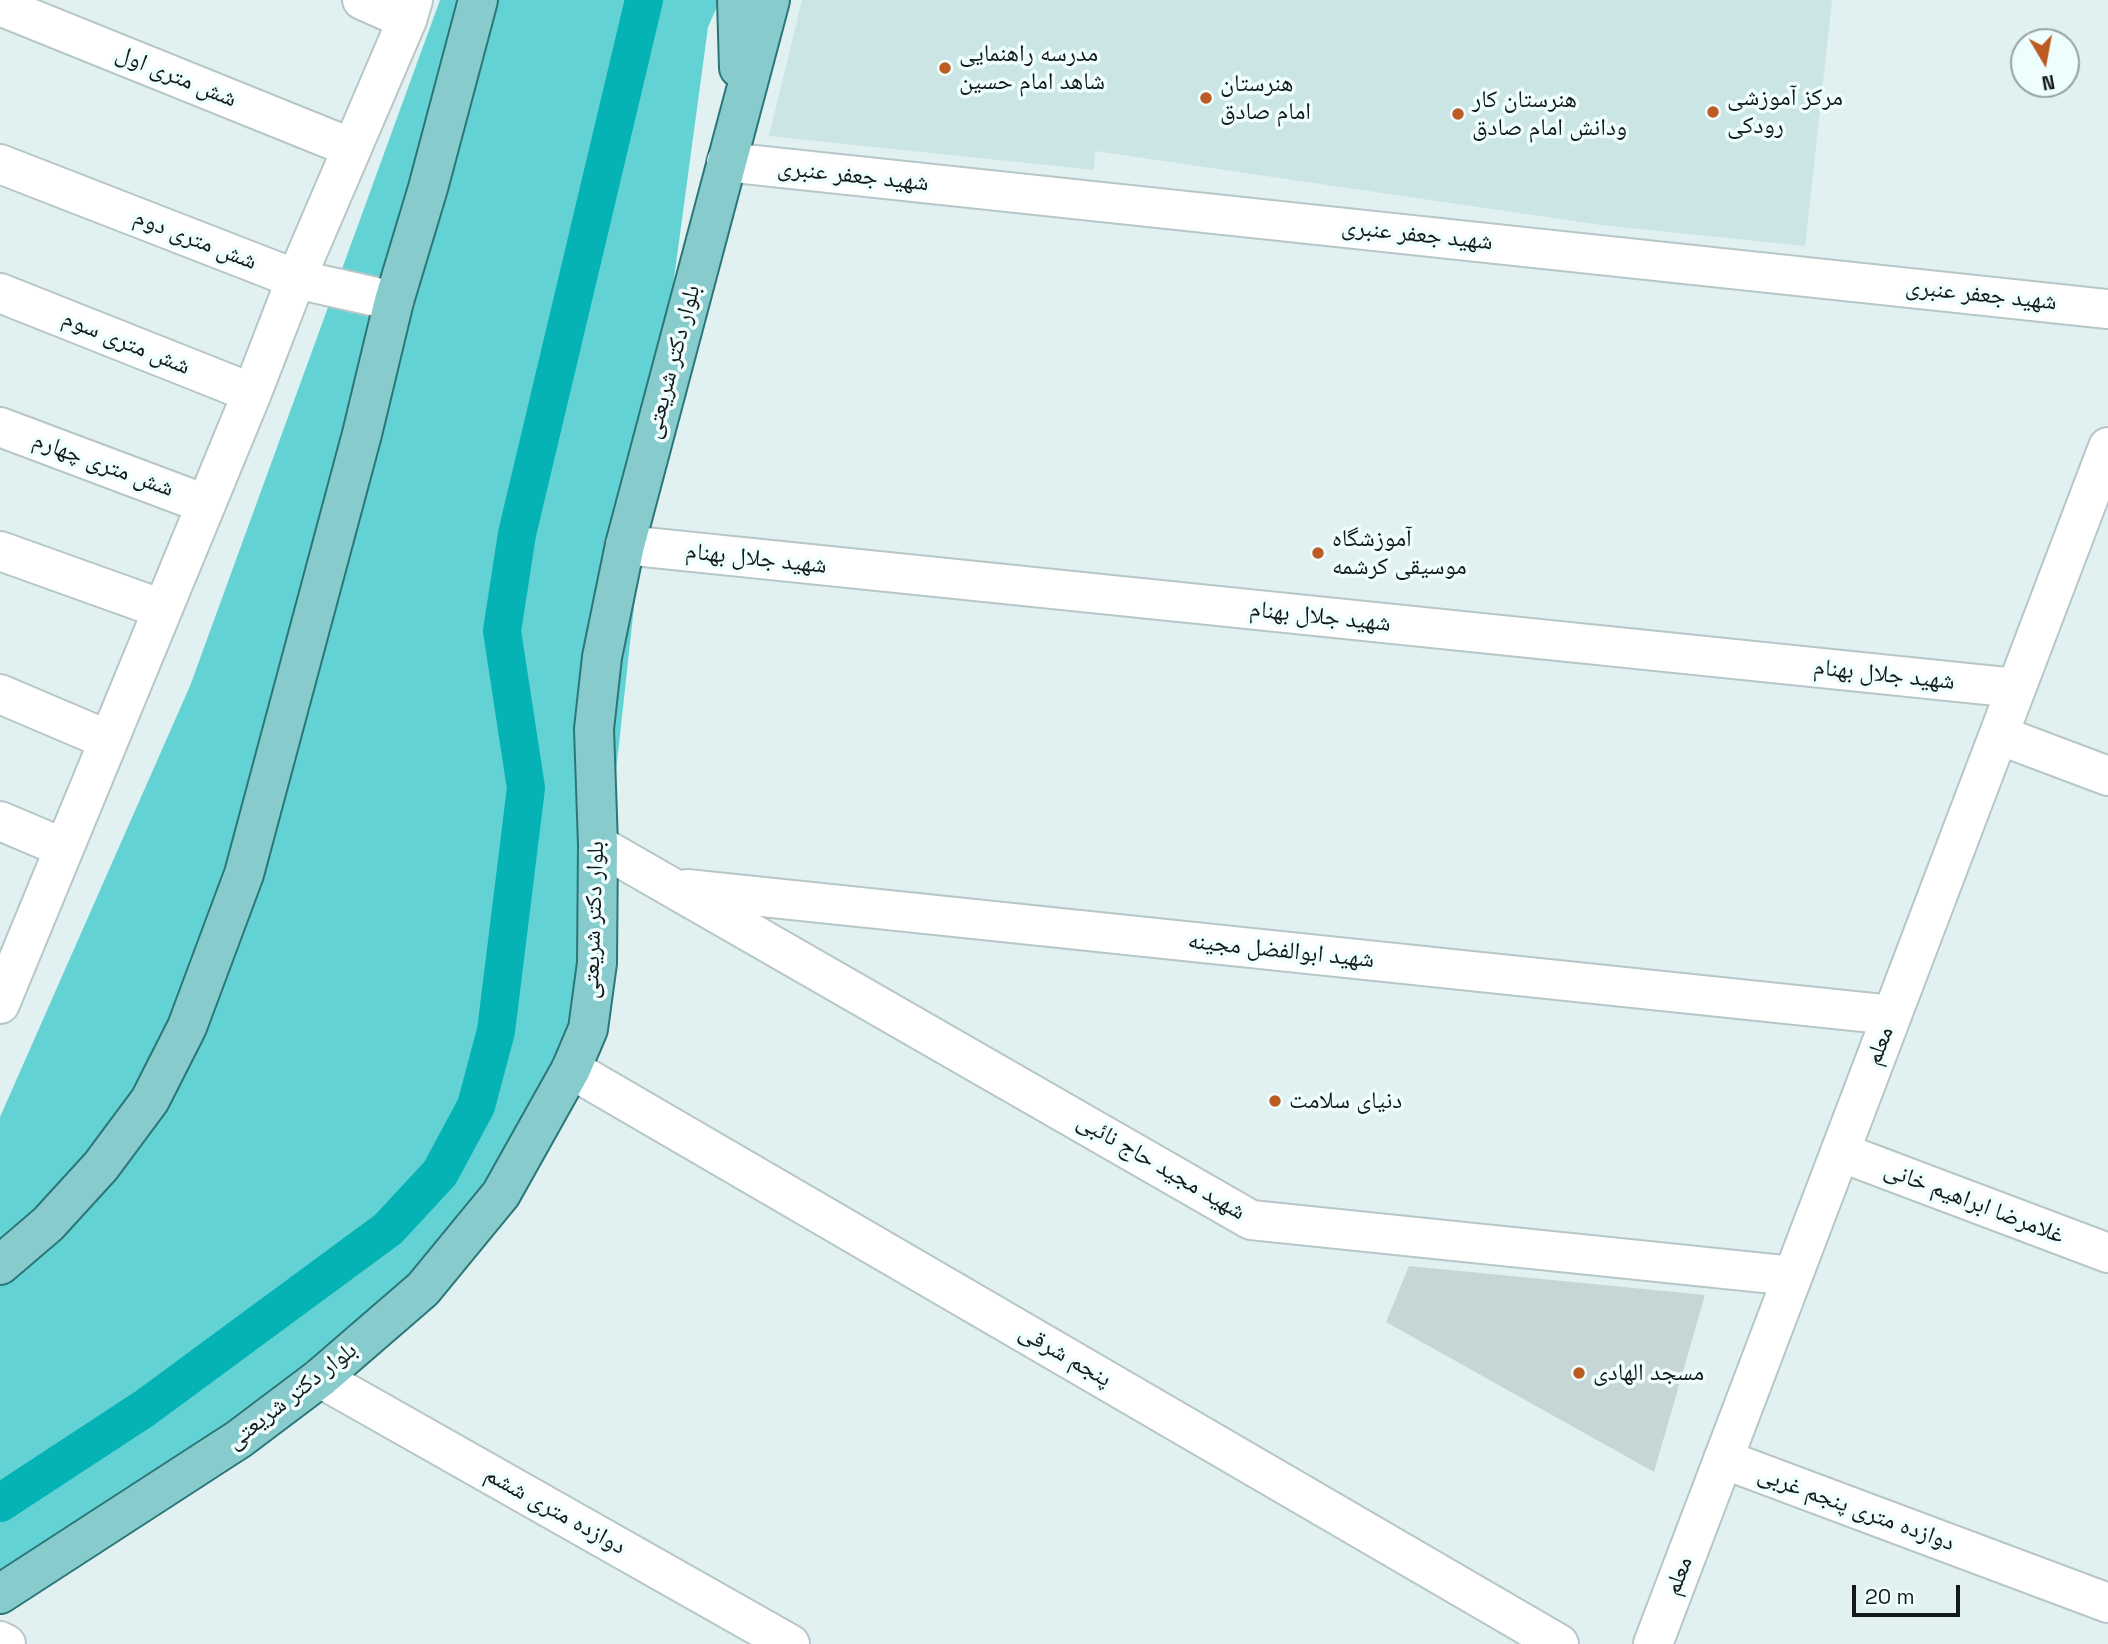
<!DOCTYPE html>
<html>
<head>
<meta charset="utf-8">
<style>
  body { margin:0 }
  #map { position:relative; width:2108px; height:1644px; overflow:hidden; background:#e1f0f0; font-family:"Space Grotesk",sans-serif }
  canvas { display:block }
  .north { position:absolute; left:2010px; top:28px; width:70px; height:70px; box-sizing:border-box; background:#eefefe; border:2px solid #96a2a2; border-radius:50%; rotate:170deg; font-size:19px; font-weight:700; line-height:28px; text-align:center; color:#131919 }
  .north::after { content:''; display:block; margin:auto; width:24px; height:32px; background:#be5b22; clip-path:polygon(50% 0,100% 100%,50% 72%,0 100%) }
  .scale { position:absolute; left:1852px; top:1585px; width:108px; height:32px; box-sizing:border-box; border:4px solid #131919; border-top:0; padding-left:9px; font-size:21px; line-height:24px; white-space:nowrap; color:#131919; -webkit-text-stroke:5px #eefefe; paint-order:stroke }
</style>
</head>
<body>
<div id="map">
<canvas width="2108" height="1644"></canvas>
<div class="north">N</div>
<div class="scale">20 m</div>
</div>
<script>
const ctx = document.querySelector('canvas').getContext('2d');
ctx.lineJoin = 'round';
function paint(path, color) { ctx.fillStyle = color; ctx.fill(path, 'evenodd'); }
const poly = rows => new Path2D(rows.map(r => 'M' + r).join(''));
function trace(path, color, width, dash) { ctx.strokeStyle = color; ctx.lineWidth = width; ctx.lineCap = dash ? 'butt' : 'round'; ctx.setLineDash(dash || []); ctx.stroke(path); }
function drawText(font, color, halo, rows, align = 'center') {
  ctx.font = font + ' "Space Grotesk","Noto Naskh Arabic",sans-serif'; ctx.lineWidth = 7; ctx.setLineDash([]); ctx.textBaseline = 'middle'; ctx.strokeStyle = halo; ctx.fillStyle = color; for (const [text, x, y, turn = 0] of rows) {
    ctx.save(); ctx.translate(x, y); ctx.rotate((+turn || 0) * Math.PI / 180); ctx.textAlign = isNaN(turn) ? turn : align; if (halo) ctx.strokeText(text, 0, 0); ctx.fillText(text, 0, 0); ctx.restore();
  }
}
paint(poly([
  [802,0,1832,0,1805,246,1601,225,1095,151,1094,170,769,136]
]), '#cbe5e5');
paint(poly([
  [440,0,720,0,708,27,652,441,588,1029,393,1316,0,1586,0,1117,190,686]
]), '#63d2d4');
trace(poly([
  [0,1503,145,1408,388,1229,440,1173,476,1106,496,1031,526,788,502,631,517,534,644,0]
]), '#05b2b4', 38);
paint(poly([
  [1409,1266,1705,1295,1654,1472,1386,1322]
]), '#c6d5d5');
const minor = poly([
  [362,0,407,20],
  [0,6,352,148],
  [726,162,2108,309],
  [0,164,296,279,394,301],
  [0,293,252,393],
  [0,427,205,504],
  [625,545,2016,688],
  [0,551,162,609],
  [0,694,108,740],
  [1999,735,2108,776],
  [0,821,64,848],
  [598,845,1251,1220,1793,1276],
  [687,889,1892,1015],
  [0,1004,252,393,296,279,407,20,413,0],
  [571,1069,1559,1644],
  [1840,1152,2108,1253],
  [320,1378,790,1644],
  [1723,1459,2108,1603],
  [0,1641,6,1644],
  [1653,1644,2108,447]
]);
const major = poly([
  [737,0,739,68],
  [0,1265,48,1224,101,1166,150,1100,187,1027,244,874,362,434,394,301,428,188,478,0],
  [0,1594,239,1439,320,1378,423,1289,501,1194,571,1069,588,1029,597,963,598,845,594,729,602,657,625,545,770,0]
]);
trace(minor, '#b7c6c6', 42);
trace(major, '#2b7677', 42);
trace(minor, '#fff', 38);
trace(major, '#88cbcc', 38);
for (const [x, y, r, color] of [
  [945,68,7,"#be5b22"],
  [1206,98,7,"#be5b22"],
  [1713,112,7,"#be5b22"],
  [1458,114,7,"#be5b22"],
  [1318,553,7,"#be5b22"],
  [1275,1101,7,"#be5b22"],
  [1579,1373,7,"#be5b22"]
]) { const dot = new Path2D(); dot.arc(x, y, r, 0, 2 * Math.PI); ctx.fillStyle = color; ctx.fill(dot); trace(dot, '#eefefe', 2.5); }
drawText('24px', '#131919', '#eefefe', [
  ["مدرسه راهنمایی",959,54],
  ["شاهد امام حسین",959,82],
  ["هنرستان",1220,84],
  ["امام صادق",1220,112],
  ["مرکز آموزشی",1727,98],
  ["رودکی",1727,126],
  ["هنرستان کار",1472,100],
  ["ودانش امام صادق",1472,128],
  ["آموزشگاه",1332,539],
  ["موسیقی کرشمه",1332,567],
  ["دنیای سلامت",1289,1101],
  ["مسجد الهادی",1593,1373]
], 'left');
drawText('24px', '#131919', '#eefefe', [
  ["شش متری اول",176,77,22],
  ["شهید جعفر عنبری",853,176,6],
  ["شهید جعفر عنبری",1417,235,6],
  ["شش متری دوم",195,240,21],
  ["شهید جعفر عنبری",1981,295,6],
  ["شش متری سوم",126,343,22],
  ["بلوار دکتر شریعتی",673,362,-75],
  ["شش متری چهارم",103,465,20],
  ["شهید جلال بهنام",756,559,6],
  ["شهید جلال بهنام",1320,617,6],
  ["شهید جلال بهنام",1884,675,6],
  ["بلوار دکتر شریعتی",594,920,-88],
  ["شهید ابوالفضل مجینه",1281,951,6],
  ["معلم",1880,1046,-69],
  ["شهید مجید حاج نائبی",1161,1167,30],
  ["غلامرضا ابراهیم خانی",1974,1203,21],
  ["پنجم شرقی",1065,1356,30],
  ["بلوار دکتر شریعتی",292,1396,-38],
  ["دوازده متری پنجم غربی",1856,1509,20],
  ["دوازده متری ششم",555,1511,29],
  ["معلم",1679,1576,-69]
]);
</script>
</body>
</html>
